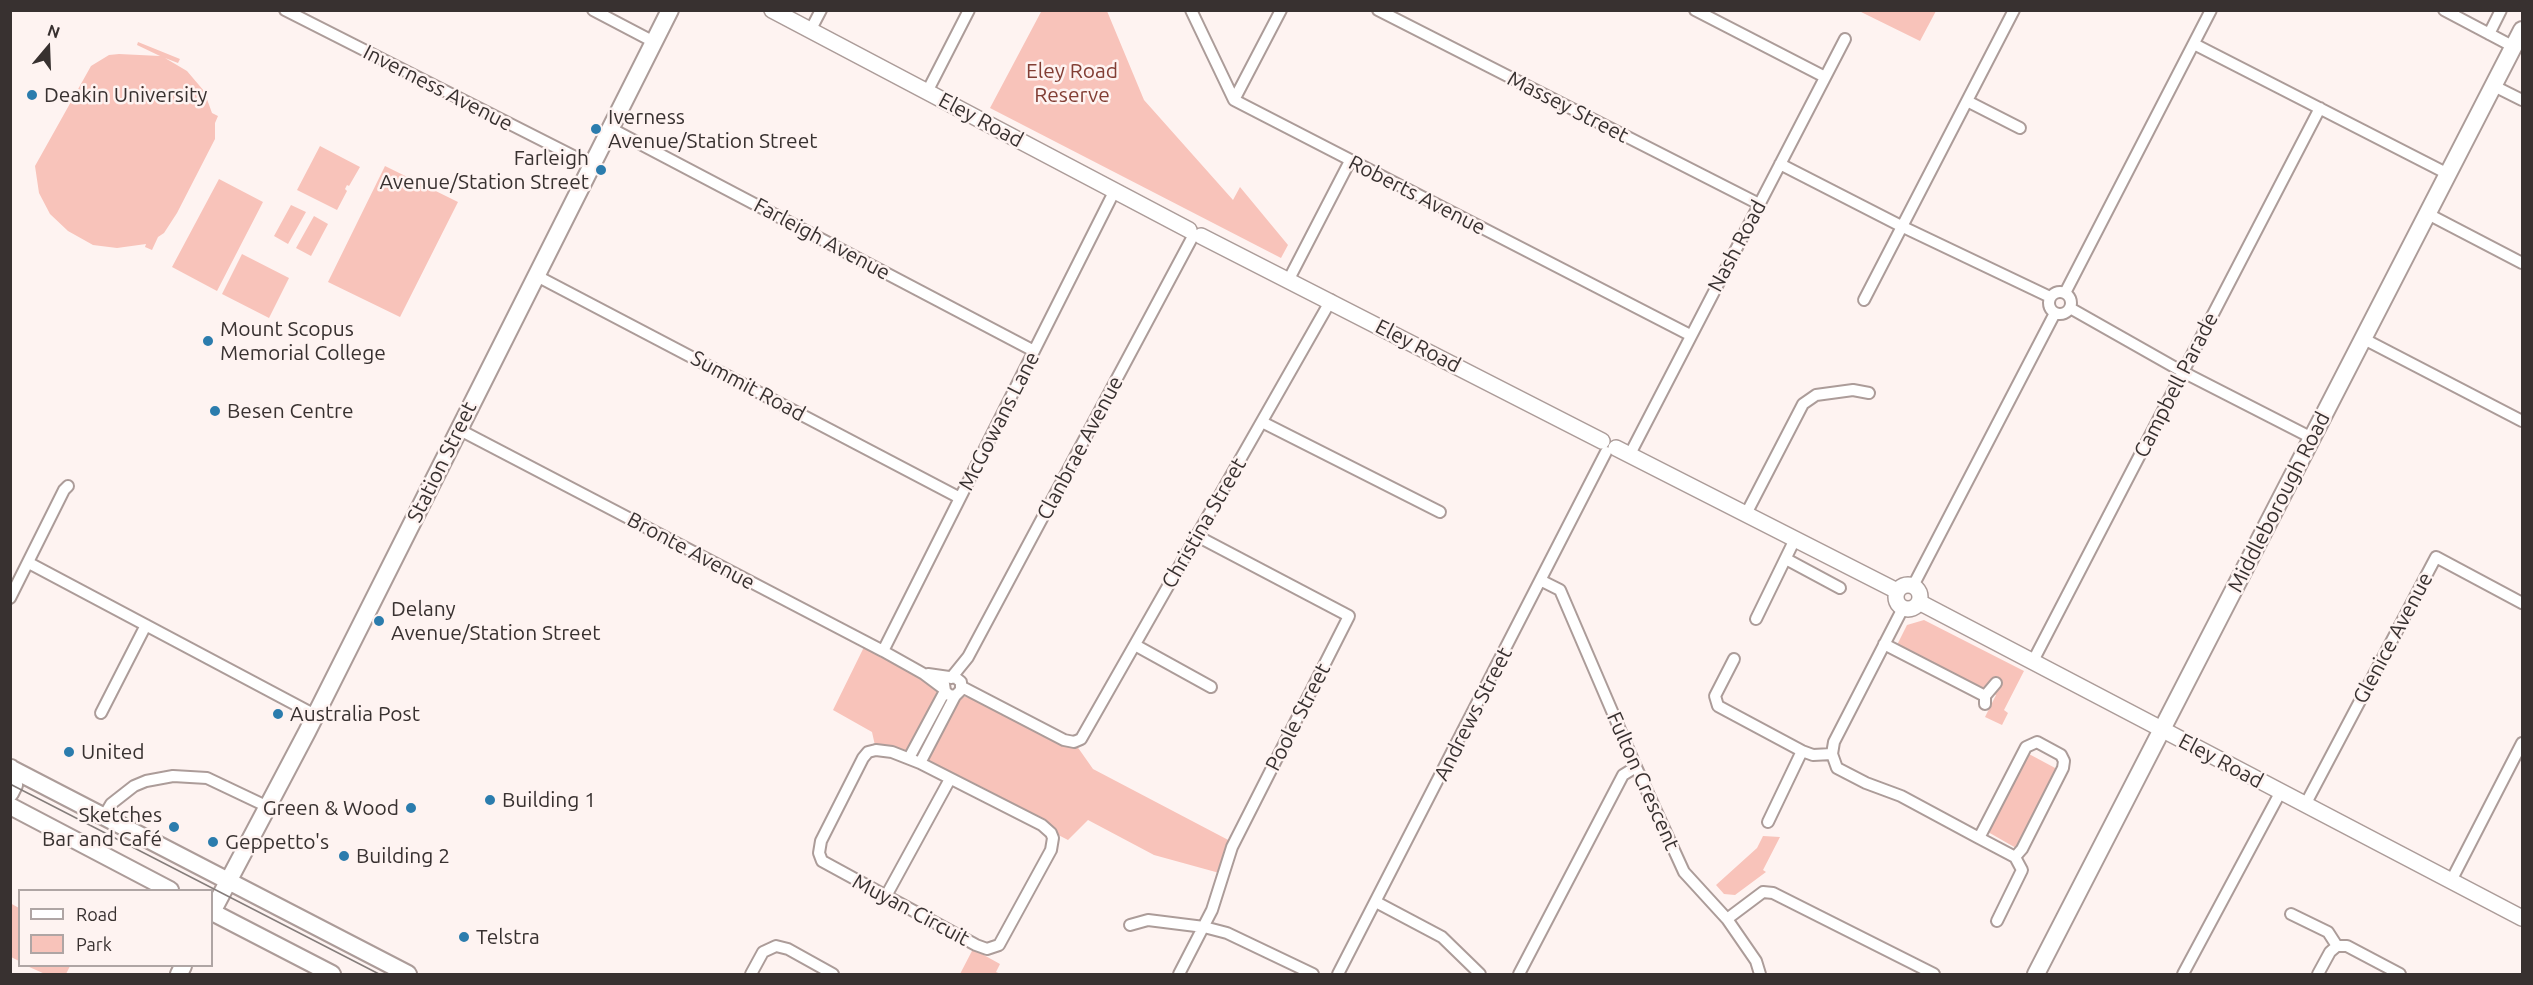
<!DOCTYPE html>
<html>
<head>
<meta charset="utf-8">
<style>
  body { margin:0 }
  #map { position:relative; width:2533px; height:985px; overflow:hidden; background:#fef3f1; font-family:Ubuntu,sans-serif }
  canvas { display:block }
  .frame { position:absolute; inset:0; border:12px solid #383130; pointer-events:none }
  .legend { position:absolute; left:18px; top:889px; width:195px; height:78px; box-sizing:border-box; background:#fef3f1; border:2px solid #afa5a4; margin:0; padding:8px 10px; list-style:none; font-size:18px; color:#383130 }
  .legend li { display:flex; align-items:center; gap:12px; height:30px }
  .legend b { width:30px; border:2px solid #afa5a4 }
  .north { position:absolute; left:18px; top:18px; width:60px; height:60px; -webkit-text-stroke:4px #fef3f1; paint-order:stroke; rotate:19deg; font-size:16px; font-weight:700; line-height:24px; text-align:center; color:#383130 }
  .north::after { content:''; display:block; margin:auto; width:21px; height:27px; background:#383130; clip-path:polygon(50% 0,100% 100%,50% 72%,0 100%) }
</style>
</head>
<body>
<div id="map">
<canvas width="2533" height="985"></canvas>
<div class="frame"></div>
<ul class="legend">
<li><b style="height:8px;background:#fff"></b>Road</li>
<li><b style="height:16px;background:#f8c3ba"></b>Park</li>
</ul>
<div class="north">N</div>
</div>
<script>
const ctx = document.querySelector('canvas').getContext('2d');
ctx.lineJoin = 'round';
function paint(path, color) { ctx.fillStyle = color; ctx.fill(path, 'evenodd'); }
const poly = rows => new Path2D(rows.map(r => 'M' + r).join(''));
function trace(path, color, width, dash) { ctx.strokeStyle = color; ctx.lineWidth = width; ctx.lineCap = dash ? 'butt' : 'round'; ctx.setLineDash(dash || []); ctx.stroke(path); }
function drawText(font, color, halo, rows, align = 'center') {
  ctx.font = font + ' Ubuntu,sans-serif'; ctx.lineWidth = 5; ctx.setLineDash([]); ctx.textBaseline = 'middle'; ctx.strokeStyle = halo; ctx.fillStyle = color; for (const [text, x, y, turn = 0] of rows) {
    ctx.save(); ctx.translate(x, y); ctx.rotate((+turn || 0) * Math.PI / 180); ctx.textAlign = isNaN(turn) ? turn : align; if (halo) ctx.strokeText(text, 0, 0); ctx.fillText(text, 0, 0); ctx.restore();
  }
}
paint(poly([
  [1042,10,1107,11,1144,100,1233,200,1240,187,1288,245,1281,258,990,108],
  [1859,11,1936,11,1920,41],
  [138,42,180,59,178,63,165,58,187,71,204,91,212,113,218,116,215,123,215,139,177,213,164,233,158,237,152,250,145,247,146,244,117,248,93,245,68,231,50,214,39,193,35,166,91,66,109,55,119,54,160,56,137,45],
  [320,146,360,167,349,186,347,185,345,189,347,191,337,210,297,190],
  [385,166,458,202,400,317,328,282],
  [219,179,263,202,217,291,172,267],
  [291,205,306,212,288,244,274,236],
  [314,216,328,224,311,256,296,248],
  [242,254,289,278,269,318,222,294],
  [1924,620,2024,671,2004,710,2008,713,2002,725,1985,717,1996,695,1897,645,1907,625],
  [864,647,957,695,992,703,1074,742,1093,769,1234,843,1223,874,1154,855,1088,820,1068,840,950,779,876,750,872,732,833,710],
  [2029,754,2057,769,2016,848,1988,832],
  [1763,836,1780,837,1763,870,1766,872,1735,895,1724,894,1716,885,1757,848],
  [10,903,19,908,19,961,11,957],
  [973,949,1000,964,996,972,1001,974,960,974],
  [27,966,70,966,66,974,45,974]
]), '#f8c3ba');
const minor = poly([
  [285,10,591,165],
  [593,10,654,42],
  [1191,10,1234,100,1690,335],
  [1378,10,1759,204],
  [1695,10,1825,77],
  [2444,10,2514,47],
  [810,31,821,10],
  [2489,34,2501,10],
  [2194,44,2448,174],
  [2494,86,2522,100],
  [927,92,969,10],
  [1234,100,1281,10],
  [1967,101,2020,128],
  [610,128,1034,351],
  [1780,164,1901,226,2050,297],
  [2428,214,2522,263],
  [535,275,960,498],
  [1289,279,1350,161],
  '2049 303a11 11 0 1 1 22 0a11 11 0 1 1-22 0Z',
  [2065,293,2211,10],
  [1864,300,2014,10],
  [2070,308,2183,372,2312,438],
  [2364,339,2522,421],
  [1262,422,1440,512],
  [458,429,883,651,924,674,944,689],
  [1630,454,1845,39],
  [1746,514,1803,404,1816,395,1853,390,1869,393],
  [1786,559,1840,588],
  [29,563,315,715],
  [1542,581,1560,590,1636,767,1684,872,1727,919,1756,961,1760,974],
  [1913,586,2055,313],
  [10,598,64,490,68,486],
  [1756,619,1795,539],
  [1884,644,1985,696,1985,704],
  [1135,645,1211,687],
  [883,651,1115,190],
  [1734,659,1715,696,1718,706,1802,751,1813,755,1832,754],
  [2033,661,2320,108],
  [928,674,956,678,961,682,961,690,955,696,949,695,945,691,944,684],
  [951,678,968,657,1192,238],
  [962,687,1064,740,1074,742,1081,739,1331,300],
  [1985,696,1996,683],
  [101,713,146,625],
  [876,750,892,752,920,763,1042,825,1051,833,1053,838,1051,850,999,945,987,949,976,945,822,861,819,853,821,841,863,758,868,752,876,750],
  [1832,754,1837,768,1866,783,1901,796,1979,838,2026,747,2037,742,2061,755,2064,761,2063,768,2022,849,2015,857,1979,838],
  [1832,754,1834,742,1903,608],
  [909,758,945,691],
  [920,763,955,696],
  [2305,805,2436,557,2522,603],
  [104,816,111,804,134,786,146,781,173,776,207,778,266,806],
  [1768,822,1802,751],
  [2451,881,2522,743],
  [886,896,950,779],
  [1376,902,1442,937,1480,974],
  [2291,914,2328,932,2337,946,2347,946,2400,974],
  [1727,919,1763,892,1773,893,1934,974],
  [1997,921,2022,870,2015,857],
  [1130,925,1148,920,1204,927,1227,933,1313,974],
  [751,974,763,952,776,946,788,949,833,974],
  [1179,974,1212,910,1232,847,1349,616,1197,536],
  [1338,974,1606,452],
  [1519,974,1623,775,1636,767],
  [2183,974,2280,793],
  [2318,974,2330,952,2337,946]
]);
const secondary = poly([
  [772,10,1189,230],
  [1201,236,1602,441],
  [1616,448,1897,591],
  '1896 597a12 12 0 1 1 24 0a12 12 0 1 1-24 0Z',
  [1919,602,2522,918]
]);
const primary = poly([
  [212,912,307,732,670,10],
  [179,974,183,966],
  [2036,974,2522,30]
]);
const trunk = poly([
  [10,768,408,974],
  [10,793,14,785,11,768],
  [10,806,170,890],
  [212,912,332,974]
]);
trace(minor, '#ac9c99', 14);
trace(secondary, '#ac9c99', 18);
trace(primary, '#ac9c99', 20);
trace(trunk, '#ac9c99', 20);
trace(minor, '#fff', 10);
trace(secondary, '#fff', 15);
trace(primary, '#fff', 16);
trace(trunk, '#fff', 16);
trace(poly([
  [10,784,379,974]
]), '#857d7b', 1.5);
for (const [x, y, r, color] of [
  [32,95,6,"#2b7cad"],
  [596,129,6,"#2b7cad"],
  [601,170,6,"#2b7cad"],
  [208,341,6,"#2b7cad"],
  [215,411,6,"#2b7cad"],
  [379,621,6,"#2b7cad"],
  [278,714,6,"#2b7cad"],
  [69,752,6,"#2b7cad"],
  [490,800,6,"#2b7cad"],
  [411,808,6,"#2b7cad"],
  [174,827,6,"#2b7cad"],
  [213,842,6,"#2b7cad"],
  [344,856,6,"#2b7cad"],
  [464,937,6,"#2b7cad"]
]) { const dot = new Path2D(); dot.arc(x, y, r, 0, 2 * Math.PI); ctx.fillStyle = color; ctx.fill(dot); trace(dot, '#fef3f1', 2); }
drawText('21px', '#823e34', '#fef3f1', [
  ["Eley Road",1072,71],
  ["Reserve",1072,95]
]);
drawText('21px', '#383130', '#fef3f1', [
  ["Inverness Avenue",438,88,27],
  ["Massey Street",1568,107,27],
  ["Eley Road",981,120,28],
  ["Roberts Avenue",1417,195,27],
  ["Farleigh Avenue",822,239,28],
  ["Nash Road",1737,246,-62],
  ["Eley Road",1418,346,27],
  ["Campbell Parade",2176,385,-63],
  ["Summit Road",748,386,28],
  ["McGowans Lane",999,421,-63],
  ["Clanbrae Avenue",1080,448,-62],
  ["Station Street",442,462,-64],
  ["Middleborough Road",2279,502,-63],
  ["Christina Street",1204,523,-60],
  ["Bronte Avenue",691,551,28],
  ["Glenice Avenue",2393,638,-62],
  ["Andrews Street",1473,714,-63],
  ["Poole Street",1298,717,-63],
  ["Eley Road",2221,761,28],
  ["Fulton Crescent",1643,781,66],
  ["Muyan Circuit",911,910,28]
]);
drawText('21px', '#383130', '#fef3f1', [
  ["Deakin University",44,95],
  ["Iverness",608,117],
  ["Avenue/Station Street",608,141],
  ["Farleigh",589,158,"right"],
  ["Avenue/Station Street",589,182,"right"],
  ["Mount Scopus",220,329],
  ["Memorial College",220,353],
  ["Besen Centre",227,411],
  ["Delany",391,609],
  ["Avenue/Station Street",391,633],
  ["Australia Post",290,714],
  ["United",81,752],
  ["Building 1",502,800],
  ["Green & Wood",399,808,"right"],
  ["Sketches",162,815,"right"],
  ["Bar and Café",162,839,"right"],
  ["Geppetto's",225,842],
  ["Building 2",356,856],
  ["Telstra",476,937]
], 'left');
</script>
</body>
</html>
